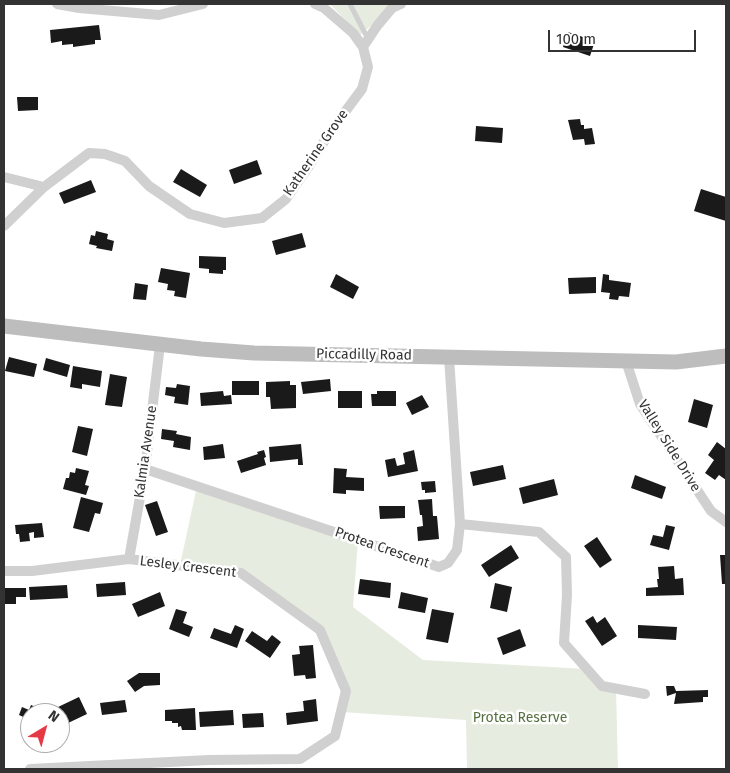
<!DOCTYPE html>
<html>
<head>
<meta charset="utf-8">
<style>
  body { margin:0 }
  #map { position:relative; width:730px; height:773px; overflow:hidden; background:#fff; font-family:"Fira Sans",sans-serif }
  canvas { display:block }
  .frame { position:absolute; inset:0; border:5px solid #333; pointer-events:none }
  .north { position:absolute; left:20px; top:703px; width:50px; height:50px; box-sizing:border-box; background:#fff; border:1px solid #adadad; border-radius:50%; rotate:37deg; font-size:14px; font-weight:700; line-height:20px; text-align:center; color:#333 }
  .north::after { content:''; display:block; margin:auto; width:18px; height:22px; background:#e63946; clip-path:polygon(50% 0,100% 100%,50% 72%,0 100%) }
  .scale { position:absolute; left:548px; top:30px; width:148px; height:22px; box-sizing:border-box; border:2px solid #333; border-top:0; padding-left:6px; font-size:15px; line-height:18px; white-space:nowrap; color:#333; -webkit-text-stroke:4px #fff; paint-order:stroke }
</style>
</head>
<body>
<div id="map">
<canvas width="730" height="773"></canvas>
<div class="frame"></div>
<div class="north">N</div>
<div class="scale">100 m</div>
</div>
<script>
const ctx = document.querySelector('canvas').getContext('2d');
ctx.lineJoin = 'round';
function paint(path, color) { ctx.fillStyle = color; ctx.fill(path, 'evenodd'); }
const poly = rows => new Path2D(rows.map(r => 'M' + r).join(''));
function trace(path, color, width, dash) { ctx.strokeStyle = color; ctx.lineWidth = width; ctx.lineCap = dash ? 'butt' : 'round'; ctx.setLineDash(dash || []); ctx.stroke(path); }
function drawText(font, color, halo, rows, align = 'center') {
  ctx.font = font + ' "Fira Sans",sans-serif'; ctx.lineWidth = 5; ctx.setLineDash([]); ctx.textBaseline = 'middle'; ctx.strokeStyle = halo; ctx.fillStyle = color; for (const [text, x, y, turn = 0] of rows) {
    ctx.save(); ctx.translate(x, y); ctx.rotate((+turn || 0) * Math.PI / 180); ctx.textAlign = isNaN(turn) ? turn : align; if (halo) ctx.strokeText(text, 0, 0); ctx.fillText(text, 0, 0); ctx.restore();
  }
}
paint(poly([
  [330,4,399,4,392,8,360,35],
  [197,486,358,540,353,607,423,660,587,669,602,686,616,689,618,769,467,769,466,720,341,712,346,691,320,630,241,573,180,565]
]), '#e6ecdf');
paint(poly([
  [99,25,101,40,95,40,95,44,73,47,73,44,62,45,62,41,51,43,50,30],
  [568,32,595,41,590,56,563,47],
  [17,97,38,97,38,110,18,111],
  [580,119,581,125,584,125,584,129,592,128,595,144,585,145,584,139,573,140,568,120],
  [476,126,503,128,502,143,475,141],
  [257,160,262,174,234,184,229,170],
  [181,169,207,185,200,197,173,182],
  [91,180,96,192,64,204,59,193],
  [701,189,726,197,726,221,694,211],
  [96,231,108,234,107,239,114,241,112,251,96,248,97,246,89,244,91,235,95,236],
  [302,233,306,247,276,255,272,241],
  [199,256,226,257,226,270,223,270,223,274,209,273,209,269,199,268],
  [161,268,190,273,186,298,174,296,175,291,167,290,168,284,158,282],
  [336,274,359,287,353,299,330,287],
  [603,274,609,275,609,280,631,283,629,297,619,296,618,300,609,299,610,293,601,292],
  [596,277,596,293,569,294,568,278],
  [135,283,148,285,146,300,133,299],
  [9,357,37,364,34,377,5,371],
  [46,358,70,365,67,377,43,370],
  [73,366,102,371,100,387,82,384,82,389,70,387],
  [110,374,127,377,122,407,105,405],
  [330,379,331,391,303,394,301,382],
  [232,381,259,381,259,395,232,395],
  [290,381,290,385,296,385,296,408,271,409,270,397,266,397,266,382],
  [177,384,190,386,188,405,174,403,175,397,165,395,166,387,176,388],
  [223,391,224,396,231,395,232,404,201,406,200,393],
  [338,391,362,391,362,408,338,408],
  [377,391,396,391,396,406,372,406,371,394,377,394],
  [422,395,429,407,412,415,406,403],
  [694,399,713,405,707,428,688,422],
  [78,426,93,429,87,456,72,452],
  [162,429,177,431,176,434,191,437,190,450,173,447,174,441,161,439],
  [717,442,726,449,726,480,719,475,715,480,705,473,714,460,708,455],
  [223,444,225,458,204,460,203,447],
  [301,444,303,465,298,465,298,459,270,462,269,447],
  [264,450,266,457,264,458,266,465,241,473,237,461,258,454,257,452],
  [414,450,418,471,388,477,385,460,395,458,397,466,405,464,403,453],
  [503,465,506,479,473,486,470,472],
  [76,468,89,471,85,485,89,486,86,495,63,489,66,478,69,478,70,472,75,473],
  [334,468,347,469,346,477,364,478,364,491,346,490,346,494,333,493],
  [635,475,666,487,662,499,631,488],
  [554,479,558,495,523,504,519,488],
  [435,481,436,492,425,493,425,490,422,490,421,482],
  [81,497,103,503,100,514,95,513,89,532,73,528],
  [432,499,433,516,437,516,439,539,418,541,417,527,423,526,422,515,420,515,418,500],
  [157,501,168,532,156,536,145,505],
  [379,506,405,506,405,518,380,519],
  [42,523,44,537,34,538,34,532,29,533,30,541,20,542,19,534,16,534,15,525],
  [666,525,675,527,669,550,650,545,653,535,663,537],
  [597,537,612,560,600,568,584,546],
  [511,545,519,558,489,577,481,565],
  [720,555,726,555,726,584,722,584],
  [674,566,675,579,683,578,684,595,646,596,646,588,658,587,657,579,659,579,658,567],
  [360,579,391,583,390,598,358,594],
  [125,582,126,595,97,597,96,584],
  [495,583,512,587,507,612,490,608],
  [67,585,68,598,30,600,29,587],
  [4,588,26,588,26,597,16,597,16,604,4,604],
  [160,592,165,606,138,617,132,604],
  [401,592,428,598,425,613,398,608],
  [176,609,187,612,183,623,193,627,189,637,169,629],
  [432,609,454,613,448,643,426,639],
  [593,616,597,623,605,617,617,636,602,646,585,621],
  [235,625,244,629,237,648,210,638,214,628,231,634],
  [638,625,677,627,676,640,638,638],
  [520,629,526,646,503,655,497,638],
  [252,631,267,641,272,635,281,642,270,658,245,641],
  [313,645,316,678,306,679,305,675,294,676,292,655,300,654,299,646],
  [139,673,160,673,160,685,144,686,135,692,127,681],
  [666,686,674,686,676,691,708,690,708,697,703,697,703,702,674,704,676,693,667,696],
  [79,697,87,714,66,724,58,707],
  [316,699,318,721,287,725,286,713,304,711,303,701],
  [125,700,127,712,102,715,100,703],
  [31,705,45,711,44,713,30,713,30,720,19,715,22,707,29,710],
  [195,708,196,730,182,730,181,726,178,727,178,723,172,723,172,721,165,721,165,710],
  [233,710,234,725,200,727,199,712],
  [263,713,264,727,243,728,242,714]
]), '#1a1a1a');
trace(poly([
  [350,4,368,39]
]), '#d0d0d0', 5);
trace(poly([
  [57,4,79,8,159,15,203,4],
  [363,47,377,26,392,8,401,4],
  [4,177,44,187],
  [4,226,44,187,89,153,105,154,125,161,149,186,190,214,224,223,262,218,286,199,307,169,330,132,362,89,368,67,363,47,353,33,324,8,315,4],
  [626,361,640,404,711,511,726,522],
  [145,469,439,567,448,563,457,550,460,524,449,357],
  [460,524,539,532,566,557,567,595,564,643,602,686,645,694],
  [129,559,145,469,160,345],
  [4,571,32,571,129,559,241,573,320,630,346,691,335,736,300,759,209,760,30,769]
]), '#d0d0d0', 10);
trace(poly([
  [4,326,201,349,254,353,676,362,726,356]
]), '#bdbdbd', 15);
drawText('14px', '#333', '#fff', [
  ["Katherine Grove",316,153,-55],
  ["Piccadilly Road",364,355,1],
  ["Valley Side Drive",669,446,58],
  ["Kalmia Avenue",146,452,-82],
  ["Protea Crescent",382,548,19],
  ["Lesley Crescent",188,567,7]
]);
drawText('14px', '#56703f', '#fff', [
  ["Protea Reserve",520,718]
]);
</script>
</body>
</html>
